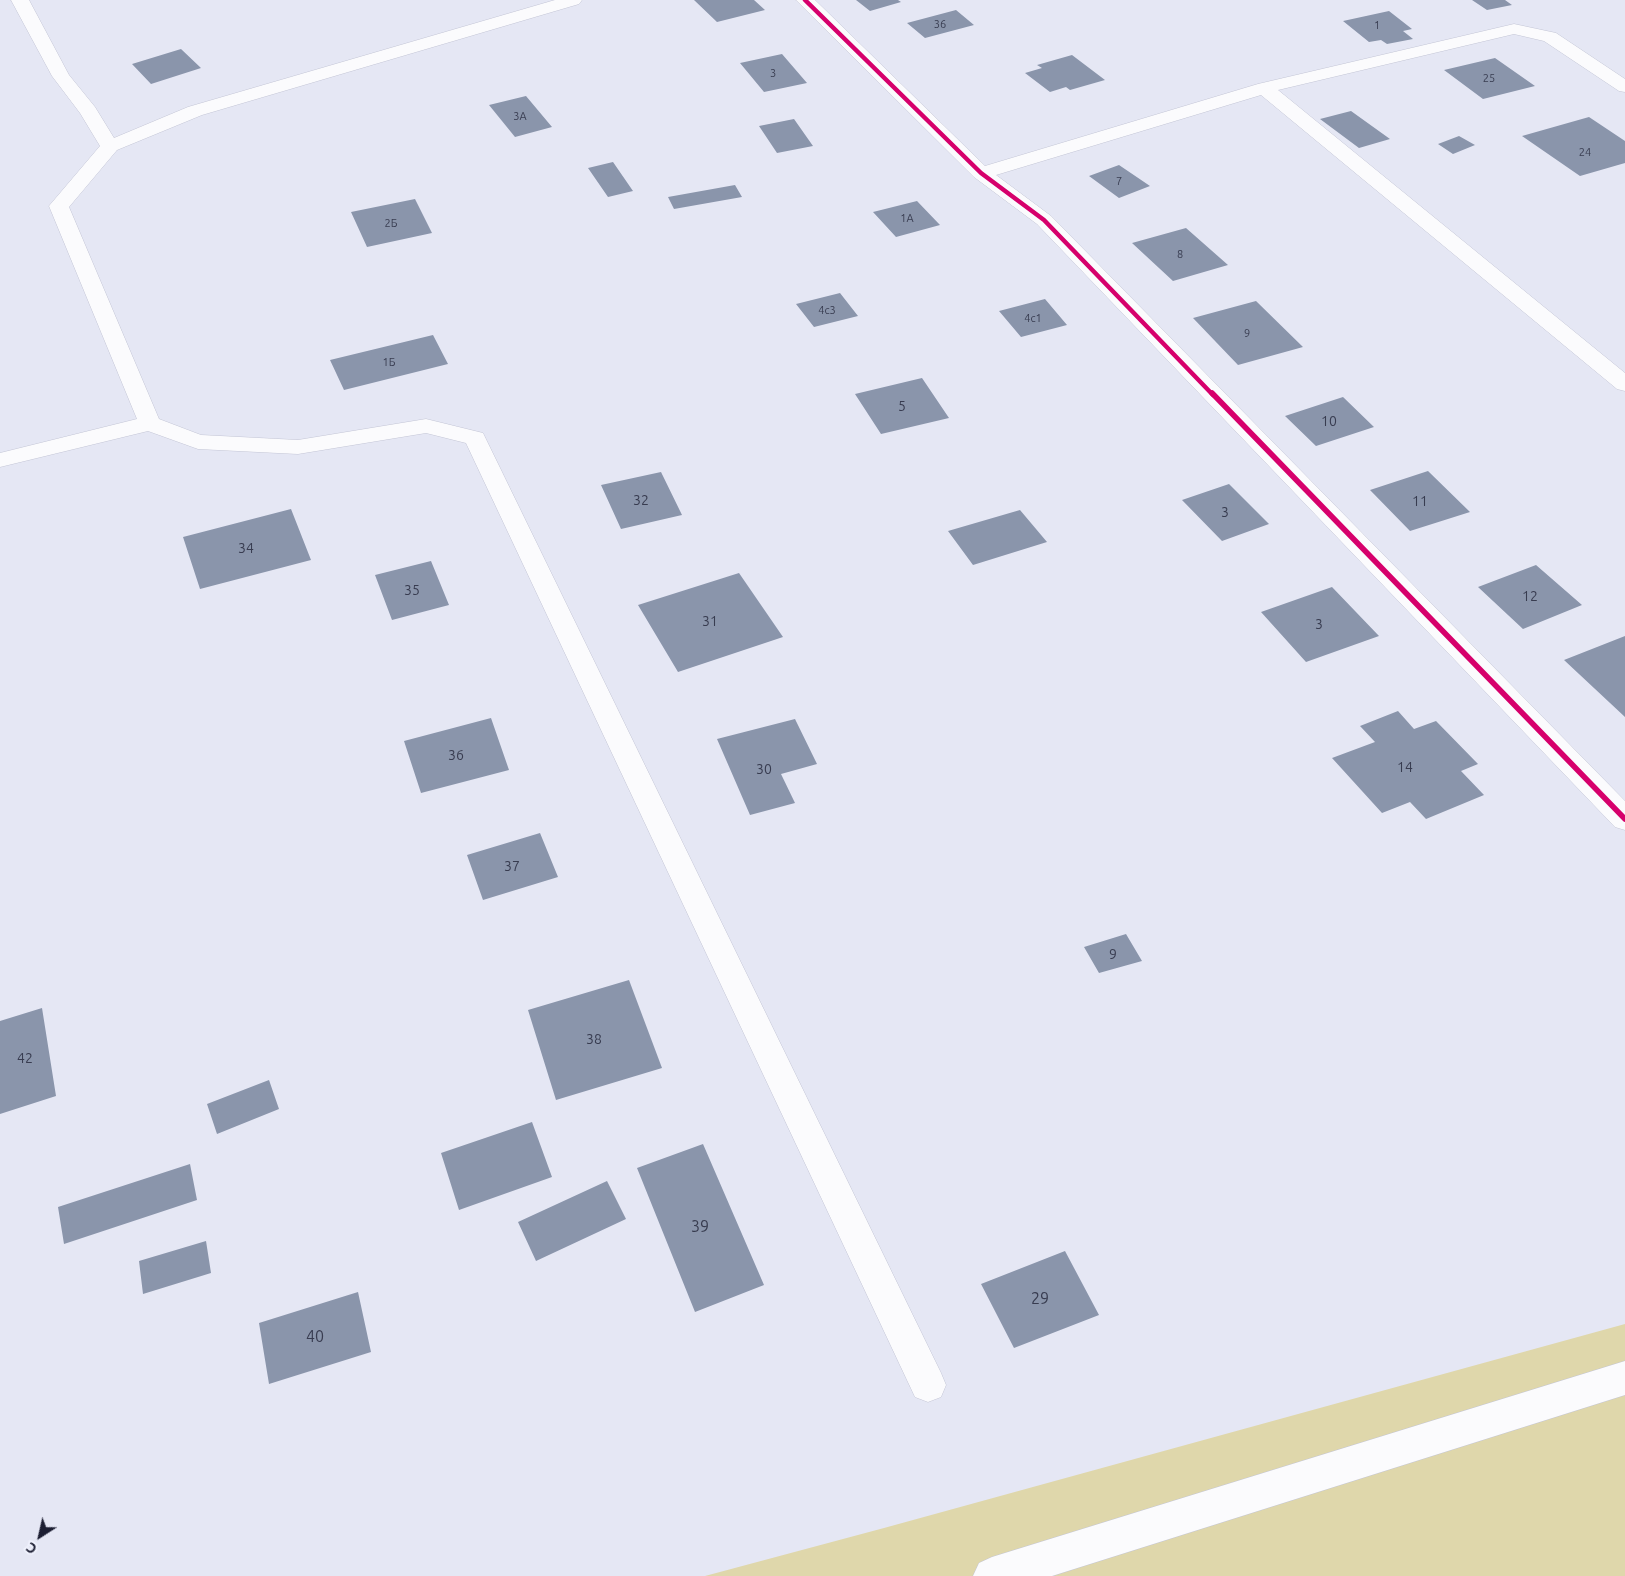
<!DOCTYPE html>
<html>
<head>
<meta charset="utf-8">
<style>
  body { margin:0 }
  #map { position:relative; width:1625px; height:1576px; overflow:hidden; background:#e5e7f4; font-family:Ubuntu,sans-serif }
  canvas { display:block }
  .north { position:absolute; left:15px; top:1511px; width:50px; height:50px; -webkit-text-stroke:4px #eff1fc; paint-order:stroke; rotate:215deg; font-size:14px; font-weight:700; line-height:20px; text-align:center; color:#1c1e32 }
  .north::after { content:''; display:block; margin:auto; width:18px; height:22px; background:#1c1e32; clip-path:polygon(50% 0,100% 100%,50% 72%,0 100%) }
</style>
</head>
<body>
<div id="map">
<canvas width="1625" height="1576"></canvas>
<div class="north">С</div>
</div>
<script>
const ctx = document.querySelector('canvas').getContext('2d');
ctx.lineJoin = 'round';
function paint(path, color) { ctx.fillStyle = color; ctx.fill(path, 'evenodd'); }
const poly = rows => new Path2D(rows.map(r => 'M' + r).join(''));
function trace(path, color, width, dash) { ctx.strokeStyle = color; ctx.lineWidth = width; ctx.lineCap = dash ? 'butt' : 'round'; ctx.setLineDash(dash || []); ctx.stroke(path); }
function drawText(font, color, halo, rows, align = 'center') {
  ctx.font = font + ' Ubuntu,sans-serif'; ctx.lineWidth = 5; ctx.setLineDash([]); ctx.textBaseline = 'middle'; ctx.strokeStyle = halo; ctx.fillStyle = color; for (const [text, x, y, turn = 0] of rows) {
    ctx.save(); ctx.translate(x, y); ctx.rotate((+turn || 0) * Math.PI / 180); ctx.textAlign = isNaN(turn) ? turn : align; if (halo) ctx.strokeText(text, 0, 0); ctx.fillText(text, 0, 0); ctx.restore();
  }
}
paint(poly([
  [1625,1324,1625,1576,705,1576,884,1528]
]), '#dfd7ab');
paint(poly([
  [694,0,754,0,765,10,717,22],
  [856,0,898,0,901,2,870,11],
  [1472,0,1505,0,1512,5,1487,10],
  [956,10,974,25,925,38,907,23],
  [1389,11,1412,29,1403,31,1413,39,1387,44,1381,40,1369,42,1343,21],
  [181,49,201,68,151,84,132,64],
  [782,54,807,83,764,92,740,63],
  [1072,55,1105,80,1070,90,1066,87,1050,92,1025,73,1042,68,1037,65],
  [1495,58,1535,86,1483,99,1444,70],
  [526,96,552,127,515,137,489,105],
  [1351,111,1390,139,1359,148,1320,119],
  [1589,117,1625,141,1625,163,1580,176,1522,136],
  [794,119,813,146,777,153,759,126],
  [1459,136,1475,145,1453,154,1438,144],
  [613,162,633,191,608,197,588,168],
  [1119,165,1150,186,1119,198,1089,176],
  [735,185,742,197,674,209,668,197],
  [415,199,432,233,367,247,351,212],
  [917,201,940,225,896,237,873,212],
  [1186,228,1228,265,1173,281,1132,243],
  [840,293,858,316,814,327,796,304],
  [1045,299,1067,325,1021,337,999,311],
  [1256,301,1303,347,1238,365,1193,318],
  [433,335,448,364,344,390,330,360],
  [922,378,949,418,881,434,855,394],
  [1343,397,1374,427,1316,446,1285,416],
  [1428,471,1470,512,1410,531,1370,490],
  [661,472,682,515,621,529,601,485],
  [1229,484,1269,524,1222,541,1182,500],
  [291,509,311,560,200,589,183,537],
  [1020,510,1047,542,973,565,948,531],
  [431,561,449,605,392,620,375,575],
  [1536,565,1582,605,1523,629,1478,587],
  [739,573,783,637,678,672,638,605],
  [1332,587,1379,636,1306,662,1261,612],
  [1625,636,1625,717,1564,660],
  [1398,711,1414,729,1436,721,1478,764,1461,771,1484,795,1426,819,1410,802,1382,813,1332,758,1375,742,1360,726],
  [491,718,509,770,421,793,404,741],
  [795,719,817,764,781,774,795,803,750,815,717,739],
  [540,833,558,877,483,900,467,855],
  [1126,934,1142,961,1099,973,1084,947],
  [629,980,662,1068,556,1100,528,1010],
  [42,1008,56,1096,0,1114,0,1021],
  [269,1080,279,1109,217,1134,207,1104],
  [532,1122,552,1177,459,1210,441,1153],
  [703,1144,764,1285,695,1312,637,1168],
  [190,1164,197,1200,64,1244,58,1207],
  [607,1181,626,1219,536,1261,518,1222],
  [206,1241,211,1273,143,1294,139,1261],
  [1065,1251,1099,1315,1014,1348,981,1284],
  [358,1292,371,1352,269,1384,259,1323]
]), '#8a95ab');
const minor = poly([
  [11,0,29,0,69,75,95,107,114,138,188,107,555,0,582,0,579,4,202,115,117,150,69,207,159,419,201,435,298,440,426,419,483,433,941,1373,946,1385,941,1397,928,1402,915,1397,466,443,426,433,298,454,198,449,148,431,0,467,0,453,137,419,49,206,100,146,80,113,52,76,11,0],
  [796,0,815,0,985,166,1258,84,1514,24,1556,33,1625,79,1625,92,1619,91,1544,41,1514,34,1278,90,1625,373,1625,391,1617,389,1261,95,996,175,1051,216,1625,801,1625,830,1615,827,1037,224,974,177,796,0],
  [1625,1361,1625,1395,1052,1576,973,1576,979,1563,992,1557,1625,1361]
]);
trace(minor, '#c3c5d5', 1);
paint(minor, '#fbfbfd');
trace(poly([
  [805,0,981,173,1044,220,1213,395]
]), '#d6006c', 4.5);
trace(poly([
  [1212,393,1625,819]
]), '#d6006c', 5.5);
drawText('11px', '#383c50', null, [
  ["36",940,24],
  ["1",1377,25],
  ["3",773,73],
  ["25",1489,78],
  ["3А",520,116],
  ["24",1585,152],
  ["7",1119,181],
  ["1А",907,218],
  ["2Б",391,223],
  ["8",1180,254],
  ["4с3",827,310],
  ["4с1",1033,318],
  ["9",1247,333],
  ["1Б",389,362]
]);
drawText('14px', '#383c50', null, [
  ["5",902,406],
  ["10",1329,421],
  ["32",641,500],
  ["11",1420,501],
  ["3",1225,512],
  ["34",246,548],
  ["35",412,590],
  ["12",1530,596],
  ["31",710,621],
  ["3",1319,624],
  ["36",456,755],
  ["14",1405,767],
  ["30",764,769],
  ["37",512,866],
  ["9",1113,954],
  ["38",594,1039],
  ["42",25,1058]
]);
drawText('16px', '#383c50', null, [
  ["39",700,1227],
  ["29",1040,1299],
  ["40",315,1337]
]);
</script>
</body>
</html>
